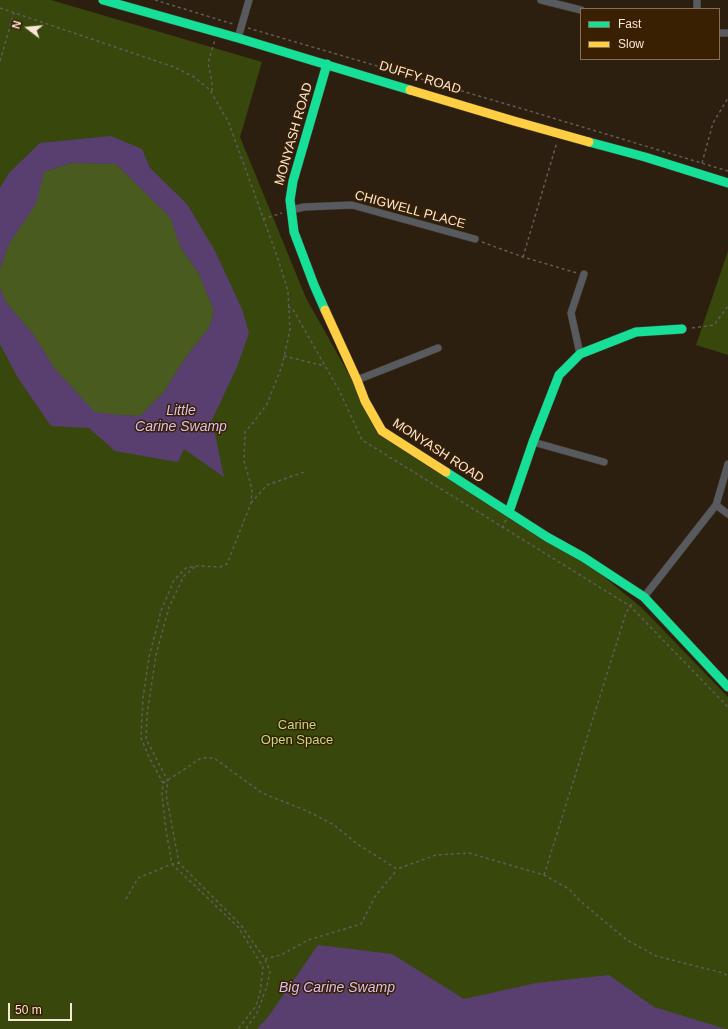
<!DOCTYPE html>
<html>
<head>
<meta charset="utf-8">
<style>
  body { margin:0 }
  #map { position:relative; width:728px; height:1029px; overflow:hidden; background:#2d1f0f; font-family:Arial,sans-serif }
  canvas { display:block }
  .legend { position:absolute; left:580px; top:8px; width:140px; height:52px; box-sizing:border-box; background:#3a2002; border:1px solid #866f57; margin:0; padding:5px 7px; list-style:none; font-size:12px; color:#f8e6d6 }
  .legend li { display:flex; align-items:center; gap:8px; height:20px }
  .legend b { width:20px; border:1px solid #866f57 }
  .north { position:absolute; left:8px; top:8px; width:40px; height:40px; -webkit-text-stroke:3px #3a2002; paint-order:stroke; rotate:286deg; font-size:11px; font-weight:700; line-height:16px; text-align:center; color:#f8e6d6 }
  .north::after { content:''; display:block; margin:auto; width:14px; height:18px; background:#f8e6d6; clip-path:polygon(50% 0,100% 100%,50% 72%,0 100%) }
  .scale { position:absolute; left:8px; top:1003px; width:64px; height:18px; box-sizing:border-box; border:2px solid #f8e6d6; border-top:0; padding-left:5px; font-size:12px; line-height:14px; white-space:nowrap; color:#f8e6d6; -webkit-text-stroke:3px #3a2002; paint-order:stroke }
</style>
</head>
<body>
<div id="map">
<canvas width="728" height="1029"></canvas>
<ul class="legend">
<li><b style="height:5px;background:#16e098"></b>Fast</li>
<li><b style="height:5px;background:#ffcf43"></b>Slow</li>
</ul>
<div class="north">N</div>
<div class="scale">50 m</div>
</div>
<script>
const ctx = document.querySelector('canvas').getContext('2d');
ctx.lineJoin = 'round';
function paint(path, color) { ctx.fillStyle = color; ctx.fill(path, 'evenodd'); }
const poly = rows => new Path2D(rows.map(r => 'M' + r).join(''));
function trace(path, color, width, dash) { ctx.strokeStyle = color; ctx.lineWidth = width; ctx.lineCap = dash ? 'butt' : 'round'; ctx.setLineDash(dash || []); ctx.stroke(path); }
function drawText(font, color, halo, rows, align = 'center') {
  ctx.font = font + ' Arial,sans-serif'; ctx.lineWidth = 3; ctx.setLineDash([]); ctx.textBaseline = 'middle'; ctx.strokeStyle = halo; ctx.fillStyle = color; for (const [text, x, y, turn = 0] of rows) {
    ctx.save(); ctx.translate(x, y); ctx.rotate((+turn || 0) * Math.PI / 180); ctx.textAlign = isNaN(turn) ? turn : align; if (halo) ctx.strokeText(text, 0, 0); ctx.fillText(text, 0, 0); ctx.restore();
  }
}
paint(poly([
  [0,0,51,0,262,62,240,137,306,298,383,435,587,563,642,608,728,697,728,1029,0,1029],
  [728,251,728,355,696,345]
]), '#38470c');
paint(poly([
  [72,163,116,164,170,217,181,248,199,274,214,311,209,328,186,357,163,393,140,416,119,415,95,413,55,369,33,334,5,301,0,287,0,269,9,244,35,204,44,172]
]), '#4a5b20');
paint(poly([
  [111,136,142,149,150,168,187,204,215,251,242,309,249,333,237,367,212,420,224,477,184,449,178,462,115,451,89,428,51,426,18,378,0,344,0,287,5,301,33,334,55,369,95,412,119,415,140,416,163,393,186,357,209,328,214,311,199,274,181,248,170,217,116,164,72,163,44,172,36,204,9,244,0,269,0,188,9,173,40,143],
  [318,945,392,954,464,999,536,983,609,975,654,1007,726,1029,257,1029,268,1017]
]), '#593f70');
const street = poly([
  [541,0,581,10],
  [697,9,697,0],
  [719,33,728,33],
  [238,38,249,0],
  [291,210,304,207,352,205,475,239],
  [580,354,571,313,584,274],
  [357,380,438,348],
  [533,442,604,462],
  [716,505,728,514],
  [644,597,716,505,728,464]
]);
const fast = poly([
  [103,0,238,38,410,90],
  [589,142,645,157,728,183],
  [325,310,314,285,294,232,290,200,293,181,327,64],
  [446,472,547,537,583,557,644,597,728,687],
  [509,512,533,442,559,375,580,354,636,332,682,329]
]);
const slow = poly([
  [410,90,514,121,589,142],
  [325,310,357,380,365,401,382,431,446,472]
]);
trace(street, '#473b2d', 8);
trace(fast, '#473b2d', 10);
trace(slow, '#473b2d', 10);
trace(poly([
  [155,0,233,24],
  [0,8,174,67,194,77,210,90,229,123,236,143,277,256,288,291,290,330,282,366,267,404,253,423,245,432,244,461,252,489,251,503,227,564,220,567,196,566,186,568,174,580,161,611,149,657,143,698,141,738,149,757,163,783,162,794,166,831,172,864,238,927,263,967,260,993,256,1006,238,1029],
  [248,28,523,109,728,171],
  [0,61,14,13],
  [212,91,212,82,208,63,215,40],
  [702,163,713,123,728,98],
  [263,219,282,213],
  [482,242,523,257,577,273],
  [523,257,557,142],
  [288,307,292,308,339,390,362,440,630,606,728,707],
  [692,328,714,325,728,306],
  [284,356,325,366],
  [251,503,267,485,304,472],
  [502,528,506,520],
  [195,567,184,576,169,607,156,655,147,715,146,739,168,781,166,794,179,863,240,924,265,959,270,972,267,986,257,1013,246,1029],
  [163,783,182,771,201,758,214,758,262,793,307,811,334,825,356,843,397,869,436,855,469,853,544,875,569,889,579,900,627,940,656,956,723,973,728,976],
  [544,875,626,613,630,606,635,603],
  [126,899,138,878,172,864,179,863],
  [265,959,281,955,308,940,361,924,376,895,397,870]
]), '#5e5d5c', 1.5, [3, 3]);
trace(street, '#575b5f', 7);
trace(fast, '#16e098', 9);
trace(slow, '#ffcf43', 9);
drawText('13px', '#f8e6d6', '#3a2002', [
  ["DUFFY ROAD",420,78,17],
  ["MONYASH ROAD",294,134,-74],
  ["CHIGWELL PLACE",410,210,15],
  ["MONYASH ROAD",438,451,33]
]);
drawText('13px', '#bcdd81', '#3a2002', [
  ["Carine",297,725],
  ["Open Space",297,740]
]);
drawText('italic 14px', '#d6bff3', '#3a2002', [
  ["Little",181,411],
  ["Carine Swamp",181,427],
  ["Big Carine Swamp",337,988]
]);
</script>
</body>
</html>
